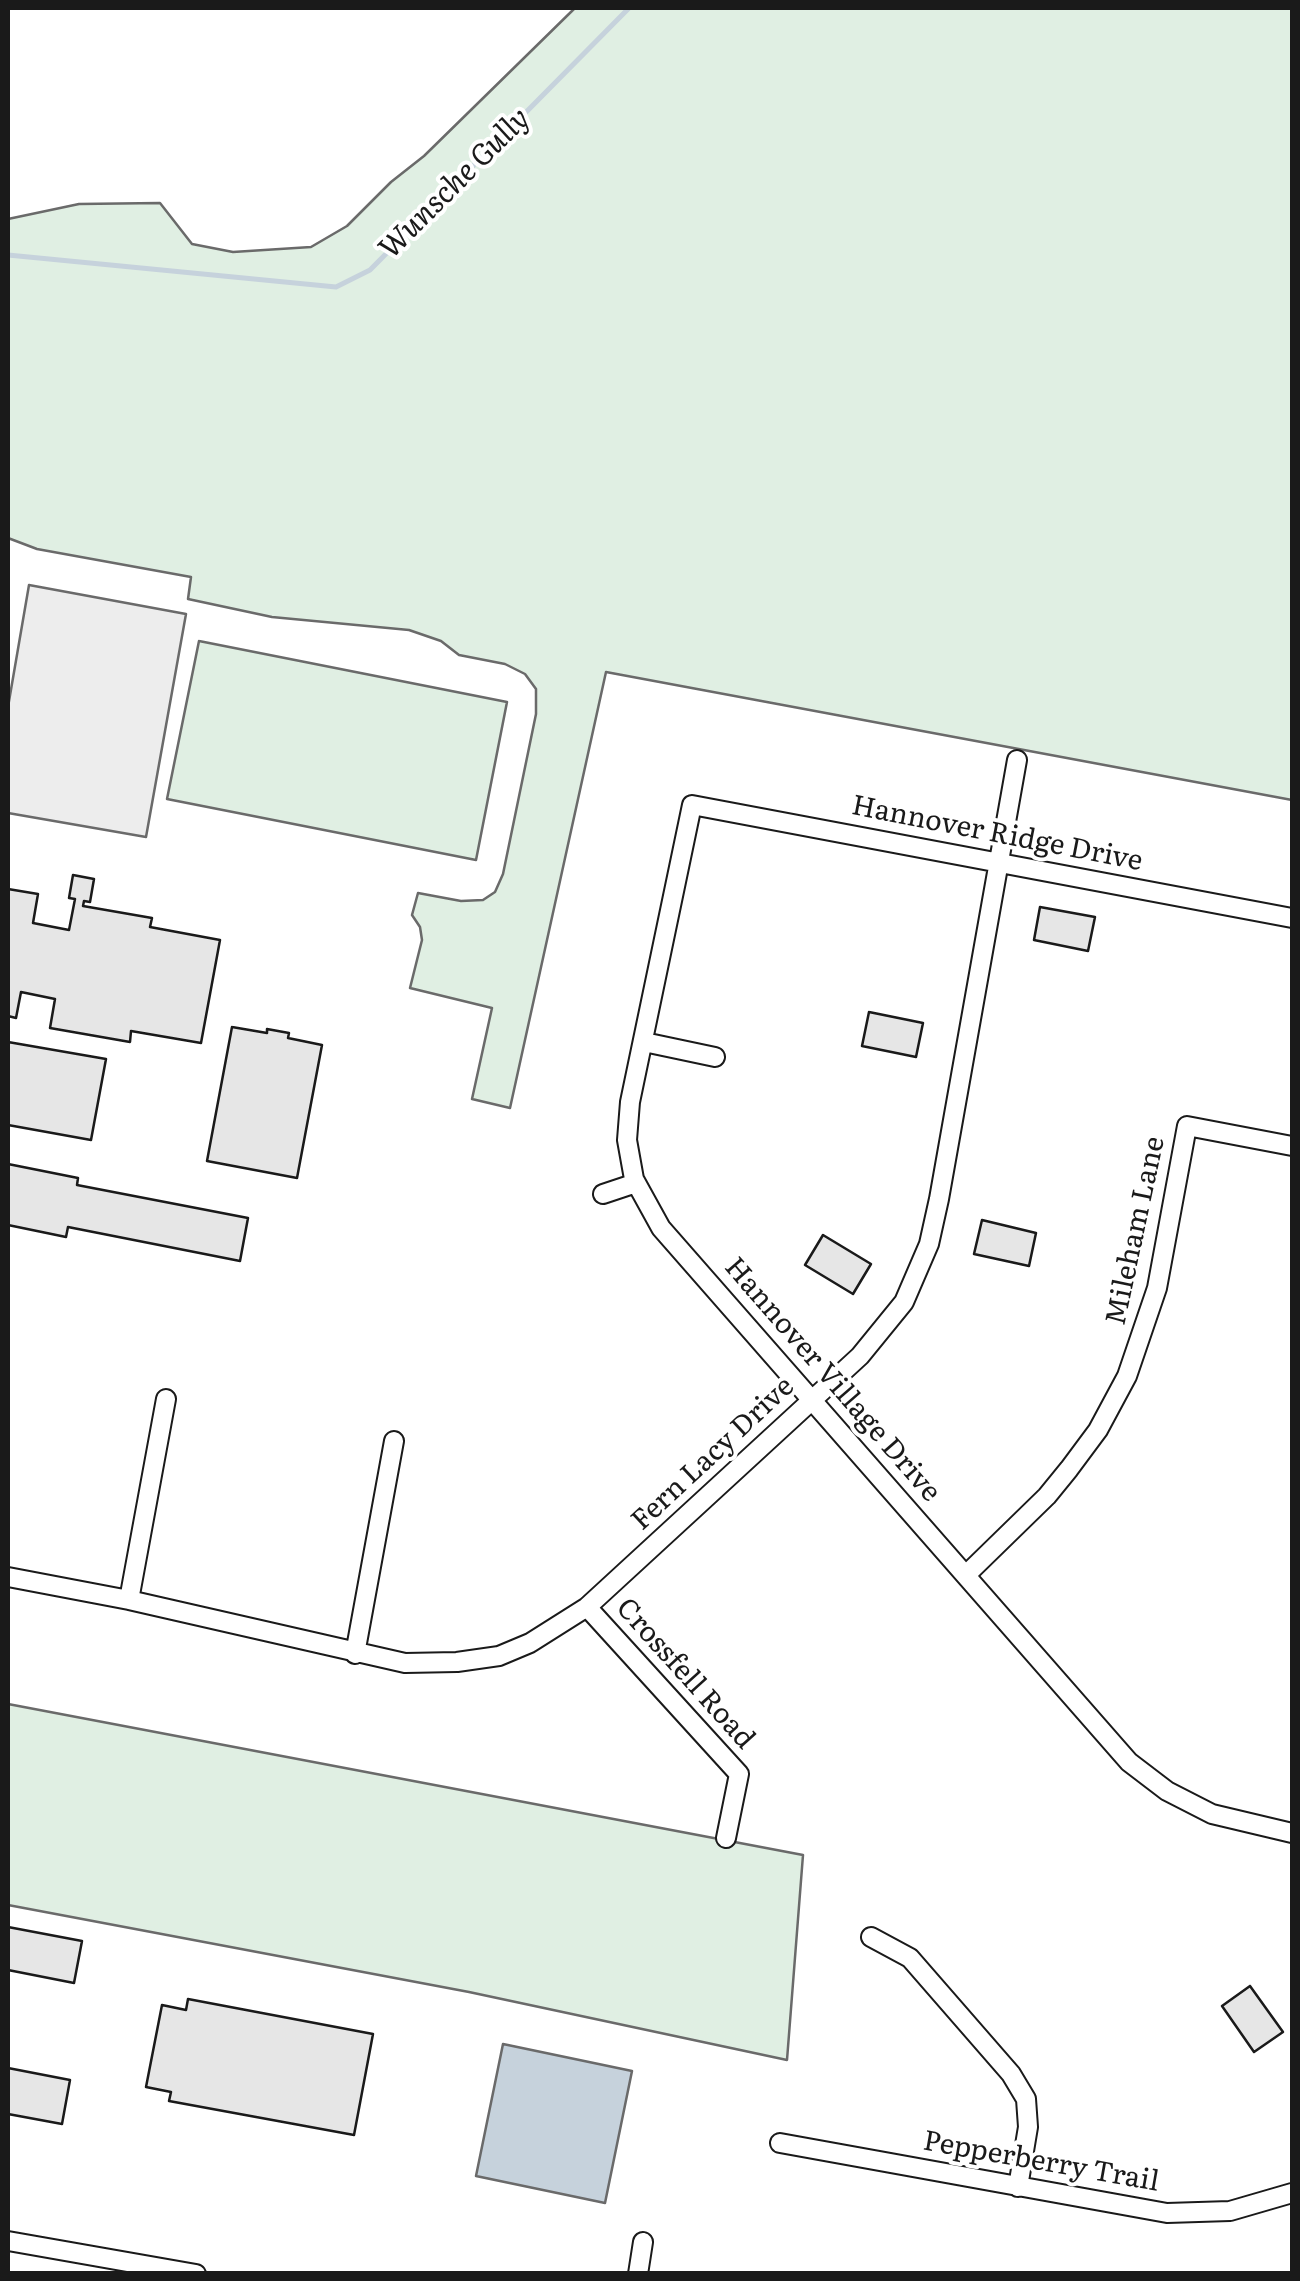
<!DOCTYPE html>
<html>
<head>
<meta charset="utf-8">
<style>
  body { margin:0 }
  #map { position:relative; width:1300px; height:2281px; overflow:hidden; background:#fff; font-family:Literata,serif }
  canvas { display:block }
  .frame { position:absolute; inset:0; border:10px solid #1a1a1a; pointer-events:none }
</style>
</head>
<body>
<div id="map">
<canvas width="1300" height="2281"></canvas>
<div class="frame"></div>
</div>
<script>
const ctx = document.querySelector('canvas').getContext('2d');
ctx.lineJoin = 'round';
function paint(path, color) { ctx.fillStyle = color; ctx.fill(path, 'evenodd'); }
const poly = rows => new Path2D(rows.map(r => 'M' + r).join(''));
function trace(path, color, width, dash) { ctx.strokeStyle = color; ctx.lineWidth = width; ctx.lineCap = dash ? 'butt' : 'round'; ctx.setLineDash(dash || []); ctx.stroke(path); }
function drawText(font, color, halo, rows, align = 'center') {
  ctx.font = font + ' Literata,serif'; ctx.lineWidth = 8; ctx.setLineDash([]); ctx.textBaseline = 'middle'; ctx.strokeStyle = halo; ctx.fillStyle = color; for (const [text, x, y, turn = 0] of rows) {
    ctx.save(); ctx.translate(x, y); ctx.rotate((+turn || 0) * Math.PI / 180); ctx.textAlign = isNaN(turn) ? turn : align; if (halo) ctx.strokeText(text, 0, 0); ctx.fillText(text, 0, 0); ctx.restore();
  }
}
const green = poly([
  [575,8,1292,8,1292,800,606,672,510,1108,472,1099,492,1008,410,988,422,940,420,927,412,915,418,893,461,901,483,900,495,892,503,874,536,714,536,689,525,674,505,664,459,655,441,641,409,630,272,617,188,599,191,577,37,549,8,538,8,219,79,204,160,203,192,244,233,252,311,247,347,226,391,182,424,156,575,8],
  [199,641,507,702,476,860,167,799,199,641],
  [8,1704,803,1855,787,2060,469,1992,8,1905,8,1704]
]);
paint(green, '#e0efe3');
trace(green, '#6a6a6a', 2.5);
const parking = poly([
  [29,585,186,614,146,837,8,813,8,707,29,585]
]);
paint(parking, '#ededed');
trace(parking, '#6a6a6a', 2.5);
const water = poly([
  [503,2044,632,2071,605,2203,476,2176,503,2044]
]);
paint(water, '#c6d2dc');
trace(water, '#6a6a6a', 2.5);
trace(poly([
  [8,255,336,287,370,270,629,8]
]), '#c6d2dc', 5);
const building = poly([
  [73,875,94,879,90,902,84,901,83,906,152,918,150,927,220,940,201,1043,131,1031,130,1042,50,1028,55,999,21,992,16,1018,8,1016,8,889,38,894,33,923,69,930,75,899,69,898,73,875],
  [1040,907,1095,917,1088,951,1034,940,1040,907],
  [869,1012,923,1023,916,1057,862,1046,869,1012],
  [232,1027,267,1033,267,1029,289,1033,288,1038,322,1045,297,1178,207,1161,232,1027],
  [8,1042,106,1059,91,1140,8,1125,8,1042],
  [8,1164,78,1178,77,1185,248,1218,240,1261,68,1227,66,1237,8,1225,8,1164],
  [982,1220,1036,1233,1029,1266,974,1254,982,1220],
  [823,1235,871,1264,853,1294,805,1265,823,1235],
  [8,1927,82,1941,74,1983,8,1970,8,1927],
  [1250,1986,1283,2032,1254,2052,1222,2006,1250,1986],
  [188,1999,373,2034,354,2135,169,2101,171,2092,146,2087,162,2005,186,2010,188,1999],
  [8,2068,70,2080,62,2124,8,2114,8,2068]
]);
paint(building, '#e6e6e6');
trace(building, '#1a1a1a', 2.5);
const minor = poly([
  [1292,918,692,805,630,1102,627,1140,634,1179,661,1228,1129,1762,1167,1791,1212,1814,1292,1833],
  [644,1042,715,1057],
  [603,1194,636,1183],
  [966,1575,1047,1496,1069,1469,1098,1430,1127,1376,1157,1288,1187,1126,1292,1146],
  [8,1577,129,1600,405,1663,457,1662,499,1656,530,1643,587,1607,860,1356,904,1302,929,1244,939,1199,1017,760],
  [129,1600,166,1399],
  [587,1607,739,1774,726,1838],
  [355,1654,394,1441],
  [871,1937,910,1958,1011,2074,1026,2099,1028,2127,1018,2187],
  [780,2143,1167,2213,1230,2211,1292,2193],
  [8,2241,196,2274],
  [638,2274,643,2242]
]);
trace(minor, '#1a1a1a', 22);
trace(minor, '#fff', 18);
drawText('28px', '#1a1a1a', '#fff', [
  ["Hannover Ridge Drive",997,834,11],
  ["Mileham Lane",1136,1231,-78],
  ["Hannover Village Drive",832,1380,49],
  ["Fern Lacy Drive",713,1454,-43],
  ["Crossfell Road",685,1674,48],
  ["Pepperberry Trail",1041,2162,10]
]);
drawText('italic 30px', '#1a1a1a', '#fff', [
  ["Wunsche Gully",455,184,-45]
]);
</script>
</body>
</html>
